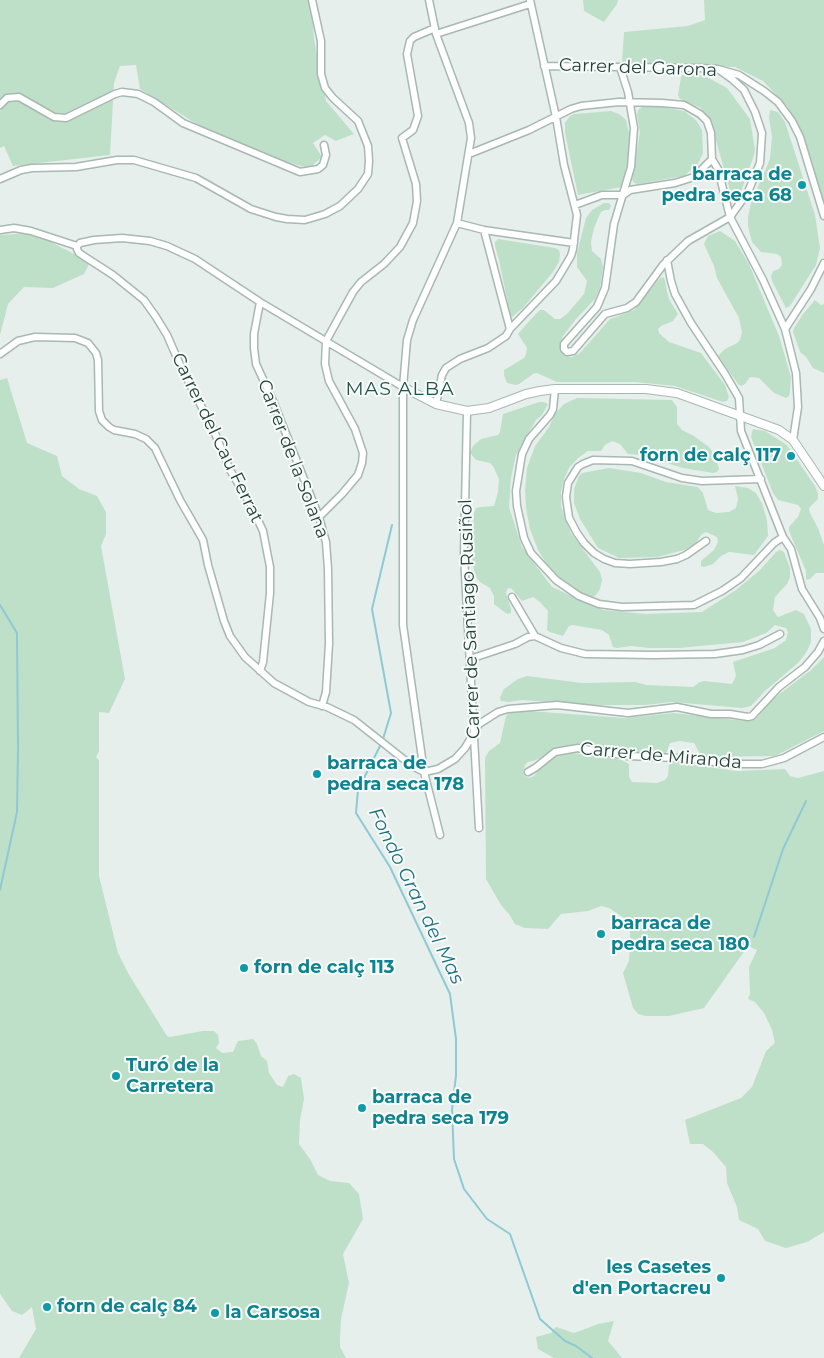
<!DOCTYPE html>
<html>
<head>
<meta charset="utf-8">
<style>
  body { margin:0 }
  canvas { display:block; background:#e6efeb }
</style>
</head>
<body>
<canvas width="824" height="1358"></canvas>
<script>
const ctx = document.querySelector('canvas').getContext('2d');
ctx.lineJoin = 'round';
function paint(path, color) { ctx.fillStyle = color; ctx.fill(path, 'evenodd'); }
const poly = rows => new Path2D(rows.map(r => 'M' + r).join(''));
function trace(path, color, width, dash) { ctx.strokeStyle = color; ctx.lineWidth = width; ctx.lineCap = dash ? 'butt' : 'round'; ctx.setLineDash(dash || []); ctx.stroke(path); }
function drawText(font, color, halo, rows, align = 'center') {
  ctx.font = font + ' Montserrat,sans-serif'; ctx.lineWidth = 4; ctx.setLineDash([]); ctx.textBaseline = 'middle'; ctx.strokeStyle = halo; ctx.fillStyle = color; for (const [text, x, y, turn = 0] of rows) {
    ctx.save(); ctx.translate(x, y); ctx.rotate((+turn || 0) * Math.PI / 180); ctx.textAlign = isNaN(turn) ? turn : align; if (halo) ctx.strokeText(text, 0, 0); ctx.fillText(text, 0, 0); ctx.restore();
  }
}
paint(poly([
  [0,0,311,0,314,39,326,101,354,134,336,141,325,135,313,143,322,157,309,168,275,159,200,126,140,89,136,65,120,66,114,83,110,155,13,166,4,146,0,148],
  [583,0,618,0,617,4,604,22,584,11],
  [704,0,824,0,824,209,805,141,788,107,763,81,735,67,622,62,624,32,688,26,705,20],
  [684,73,705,76,727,88,750,119,755,150,754,155,741,192,736,199,733,201,710,119,701,108,680,99,678,95,681,77],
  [651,105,684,111,696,120,702,130,703,153,698,164,684,176,638,184,634,183,632,179,640,132,637,115,638,110,642,107],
  [770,110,778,112,785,122,815,215,820,248,816,265,790,306,786,308,772,281,771,276,773,271,779,269,782,265,781,257,777,254,761,252,752,242,748,226,748,217,751,203,770,159,772,137,769,118],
  [611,111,619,114,626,120,630,137,627,164,622,187,578,195,565,133,565,123,570,116,574,114],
  [604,203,609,203,611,206,609,210,605,210,601,212,599,216,594,228,591,242,592,251,601,259,603,267,600,288,595,299,576,319,563,336,560,348,561,352,564,356,572,357,580,353,610,319,634,310,660,278,664,277,669,299,678,314,673,321,661,326,658,329,659,333,669,342,701,353,725,385,729,397,727,401,723,402,675,386,635,382,557,382,537,373,533,374,519,384,516,385,507,383,504,375,504,370,524,358,526,354,527,348,518,334,533,317,540,310,544,310,555,319,560,319,567,314,584,294,587,281,577,267,577,253,586,218,592,210],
  [720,231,735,241,749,264,779,336,791,377,790,392,789,396,786,398,774,393,759,378,750,377,745,384,741,386,738,384,718,356,725,349,737,343,740,340,742,332,739,318,717,278,714,266,704,244,708,236],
  [33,233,90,262,84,274,53,288,24,287,8,304,0,335,0,235],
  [498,239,555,248,559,250,560,254,559,262,553,272,523,308,512,317,510,314,499,260,495,246,495,242],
  [815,300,821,305,824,304,824,373,813,368,806,357,800,352,793,332,794,328,803,314],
  [7,378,27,443,57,456,62,476,79,489,97,496,106,512,106,534,101,546,125,679,109,713,99,712,99,751,96,757,99,760,99,876,118,953,128,973,167,1036,170,1037,203,1031,214,1031,218,1035,219,1043,216,1048,222,1053,233,1052,238,1041,253,1039,257,1044,261,1056,267,1061,269,1073,277,1085,283,1087,288,1076,294,1074,301,1078,304,1099,300,1120,299,1144,310,1159,318,1175,330,1181,349,1183,359,1194,363,1219,343,1254,349,1283,341,1319,340,1339,340,1347,346,1358,19,1358,36,1329,32,1307,22,1315,12,1311,0,1294,0,380],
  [577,398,672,400,677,407,677,424,682,430,694,436,709,447,716,457,719,469,717,472,713,473,683,468,641,455,628,454,620,444,612,441,605,445,601,451,588,451,578,458,569,468,564,479,561,492,561,506,571,533,600,572,602,580,600,589,595,596,591,597,579,592,551,571,538,550,530,529,526,508,525,491,527,468,535,446,549,427,555,414,564,404],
  [539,402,544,402,548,404,542,415,536,420,516,455,511,478,509,507,522,547,552,587,603,610,646,614,702,612,736,590,760,570,776,552,780,550,784,552,790,568,790,577,787,584,775,597,773,610,778,617,796,610,804,614,811,629,811,642,806,653,798,663,765,691,751,706,742,708,671,702,646,705,595,705,522,700,509,702,501,701,500,697,504,689,518,679,527,676,582,683,635,682,647,685,693,687,700,682,704,681,732,684,736,676,733,662,775,648,786,640,788,632,786,628,775,625,766,633,743,642,679,648,649,648,631,646,617,648,613,647,609,635,602,630,573,625,569,626,563,636,550,632,547,630,548,611,540,602,533,597,522,601,511,588,507,589,506,593,511,609,511,613,507,614,494,604,494,596,490,588,480,582,475,576,471,552,474,513,476,508,480,507,494,506,498,492,499,479,493,466,490,463,476,460,470,453,473,446,481,439,498,435,500,432,503,414],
  [753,429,765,431,787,445,815,486,818,494,818,499,809,508,810,513,818,528,824,545,824,573,816,573,810,579,806,580,806,571,789,531,789,527,798,517,801,509,798,505,778,500,773,493,751,437],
  [609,468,641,473,666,482,698,487,703,493,708,510,716,513,729,512,736,508,738,499,735,486,748,488,756,493,762,503,767,520,768,536,754,555,729,552,721,556,713,564,704,567,701,566,701,561,714,550,718,542,717,537,706,532,702,534,695,544,684,550,658,557,619,558,598,548,580,519,574,503,574,489,579,476,582,473],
  [824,657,824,731,775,756,708,757,700,754,694,743,680,741,670,743,666,754,662,756,609,751,580,744,559,748,536,760,528,762,525,765,523,773,525,776,529,778,534,776,543,763,550,758,573,753,622,760,629,764,629,777,632,782,657,783,665,780,668,776,669,763,673,762,737,771,785,769,790,776,798,778,824,771,824,1232,807,1242,786,1248,765,1241,758,1229,739,1220,737,1207,727,1183,726,1167,713,1152,703,1144,690,1144,685,1120,741,1098,752,1087,766,1051,775,1043,772,1030,764,1013,755,1002,748,999,750,994,749,967,757,950,748,946,704,1008,669,1016,646,1016,638,1014,633,1008,623,973,629,961,630,943,630,930,624,918,609,908,601,906,588,911,561,914,548,929,525,928,515,924,509,914,501,905,486,879,485,758,489,751,500,743,506,716,509,713,529,711,624,718,673,713,747,721,756,719,773,699,811,670],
  [614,1321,608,1341,622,1358,554,1358,538,1349,536,1337,551,1333,556,1327,574,1333,598,1324]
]), '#bfe0c8');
trace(poly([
  [0,605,17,633,18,749,17,812,0,890],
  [383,739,391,713,372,609,392,525],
  [381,744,358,790,356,813,390,867,450,994,456,1039,456,1075,452,1110,454,1159,464,1189,487,1219,510,1234,540,1319,565,1341,576,1346,592,1358],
  [754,937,783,849,806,801]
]), '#8ec9d4', 2);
const minor = poly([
  [429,0,436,34,469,123,471,138,457,223,413,320,407,340,403,387,403,625,424,772,440,835],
  [436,34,530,4],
  [544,66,699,68,718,69,739,75,764,91,778,102,792,121,800,137,824,216],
  [620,67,628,92,634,128,631,167,614,224,605,288,597,307,564,344,564,349,567,352,573,351,605,314,627,308,636,302,663,265,688,241,730,217,748,192,760,163,762,133,755,112,744,90,732,79,718,69],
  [0,105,7,98,19,97,54,117,66,118,115,94,122,92,138,94,154,102,183,123,300,172,318,169,323,165,326,155,324,145],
  [469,154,529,130,571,109,581,106,619,102,662,103,684,105,700,114,707,121,711,133,712,159,718,169,730,217,763,280,785,329,796,373,798,407,793,440],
  [0,179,21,170,32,168,76,167,117,160,134,160,196,178,251,209,276,217,287,219,305,220,325,214,340,206,358,189,368,174,369,161,368,146,358,121,333,98,325,88,321,74,321,41,312,0],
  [575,205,602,195,623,195,630,190,675,183,694,177,712,159],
  [457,223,484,230,574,243],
  [0,230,14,228,31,231,77,246,80,243,94,240,122,238,150,241,167,246,195,259,260,302,403,387],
  [484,230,510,329],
  [77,246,77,249,79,253,113,275,144,300,156,317,167,335,181,367,214,431,230,470,251,505,263,531,270,567,270,593,263,662,260,671],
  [667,260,671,281,675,294,691,323,725,374,739,398,741,431,783,537,791,549,802,589,820,618,824,629],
  [260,302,254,334,254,348,256,364,273,401,319,517,326,542,328,569,329,644,326,692,322,706],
  [785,329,811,289,824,263],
  [0,354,18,341,35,337,75,338,88,343,96,353,98,360,99,411,102,420,109,427,114,430,135,434,146,439,155,448,180,500,203,540,208,565,224,621,230,636,245,657,274,683,309,702,327,707,354,720,411,765,424,772],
  [555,389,553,409,550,415,529,439,522,454,516,491,517,506,524,538,531,553,556,580,579,596,599,604,622,607,694,605,722,591,741,578,774,543,783,537],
  [436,404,442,375,446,368,460,359,488,348,506,336,510,329,556,281,571,256,573,249,577,215,564,165,556,117,530,0],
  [467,411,464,556,479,828],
  [319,517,342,494,358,475,362,463,363,453,355,429,329,381,325,364,326,341,353,292,361,282,384,264,400,247,413,223,417,201,416,184,402,138,413,130,418,116,407,54,410,41,414,37,435,28],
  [706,541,686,555,677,559,661,562,630,564,615,563,604,559,594,553,584,543,577,533,569,518,566,497,568,483,578,467,583,464,593,460,632,461,682,478,702,481,761,479],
  [512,597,535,636],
  [470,659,515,644,528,637,535,636,561,648,585,654,654,655,715,654,743,650,759,645,780,634],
  [424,772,438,769,455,759,465,748,479,724,498,712,508,709,557,705,628,713,677,707,711,714,730,714,748,717,752,716,779,687,805,667,818,652,824,641],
  [528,772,535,768,555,752,578,748,628,756,699,759,724,764,762,764,784,758,824,737]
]);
const tertiary = poly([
  [403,387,436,404,467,411,489,408,526,394,540,391,555,389,646,389,677,393,779,430,793,440,824,486]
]);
trace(minor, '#a8b8b2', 9);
trace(tertiary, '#a8b8b2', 10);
trace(minor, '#fff', 6);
trace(tertiary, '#fff', 8);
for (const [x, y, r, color] of [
  [802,185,5,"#0f9aa8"],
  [791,456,5,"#0f9aa8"],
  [317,774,5,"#0f9aa8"],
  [601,934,5,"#0f9aa8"],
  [244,968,5,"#0f9aa8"],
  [116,1076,5,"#0f9aa8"],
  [362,1108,5,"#0f9aa8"],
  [721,1278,5,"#0f9aa8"],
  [47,1307,5,"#0f9aa8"],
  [215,1313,5,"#0f9aa8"]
]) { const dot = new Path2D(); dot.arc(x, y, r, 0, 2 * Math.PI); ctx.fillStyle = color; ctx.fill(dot); trace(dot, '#f7fbf9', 2); }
drawText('18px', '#24423a', '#f7fbf9', [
  ["Carrer del Garona",638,68,2],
  ["Carrer del Cau Ferrat",217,438,64],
  ["Carrer de la Solana",293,459,69],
  ["Carrer de Santiago Rusiñol",470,619,-92],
  ["Carrer de Miranda",661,756,5]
]);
drawText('bold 18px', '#0d838f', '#f7fbf9', [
  ["barraca de",792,175,"right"],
  ["pedra seca 68",792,196,"right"],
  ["forn de calç 117",781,456,"right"],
  ["barraca de",327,764],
  ["pedra seca 178",327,785],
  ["barraca de",611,924],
  ["pedra seca 180",611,945],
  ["forn de calç 113",254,968],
  ["Turó de la",126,1066],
  ["Carretera",126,1087],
  ["barraca de",372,1098],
  ["pedra seca 179",372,1119],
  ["les Casetes",711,1268,"right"],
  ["d'en Portacreu",711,1289,"right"],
  ["forn de calç 84",57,1307],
  ["la Carsosa",225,1313]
], 'left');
ctx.letterSpacing = '1px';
drawText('19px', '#1f5548', '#f7fbf9', [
  ["MAS ALBA",400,389]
]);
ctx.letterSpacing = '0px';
drawText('italic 19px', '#1c6f80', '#f7fbf9', [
  ["Fondo Gran del Mas",416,896,64]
]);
</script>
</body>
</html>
